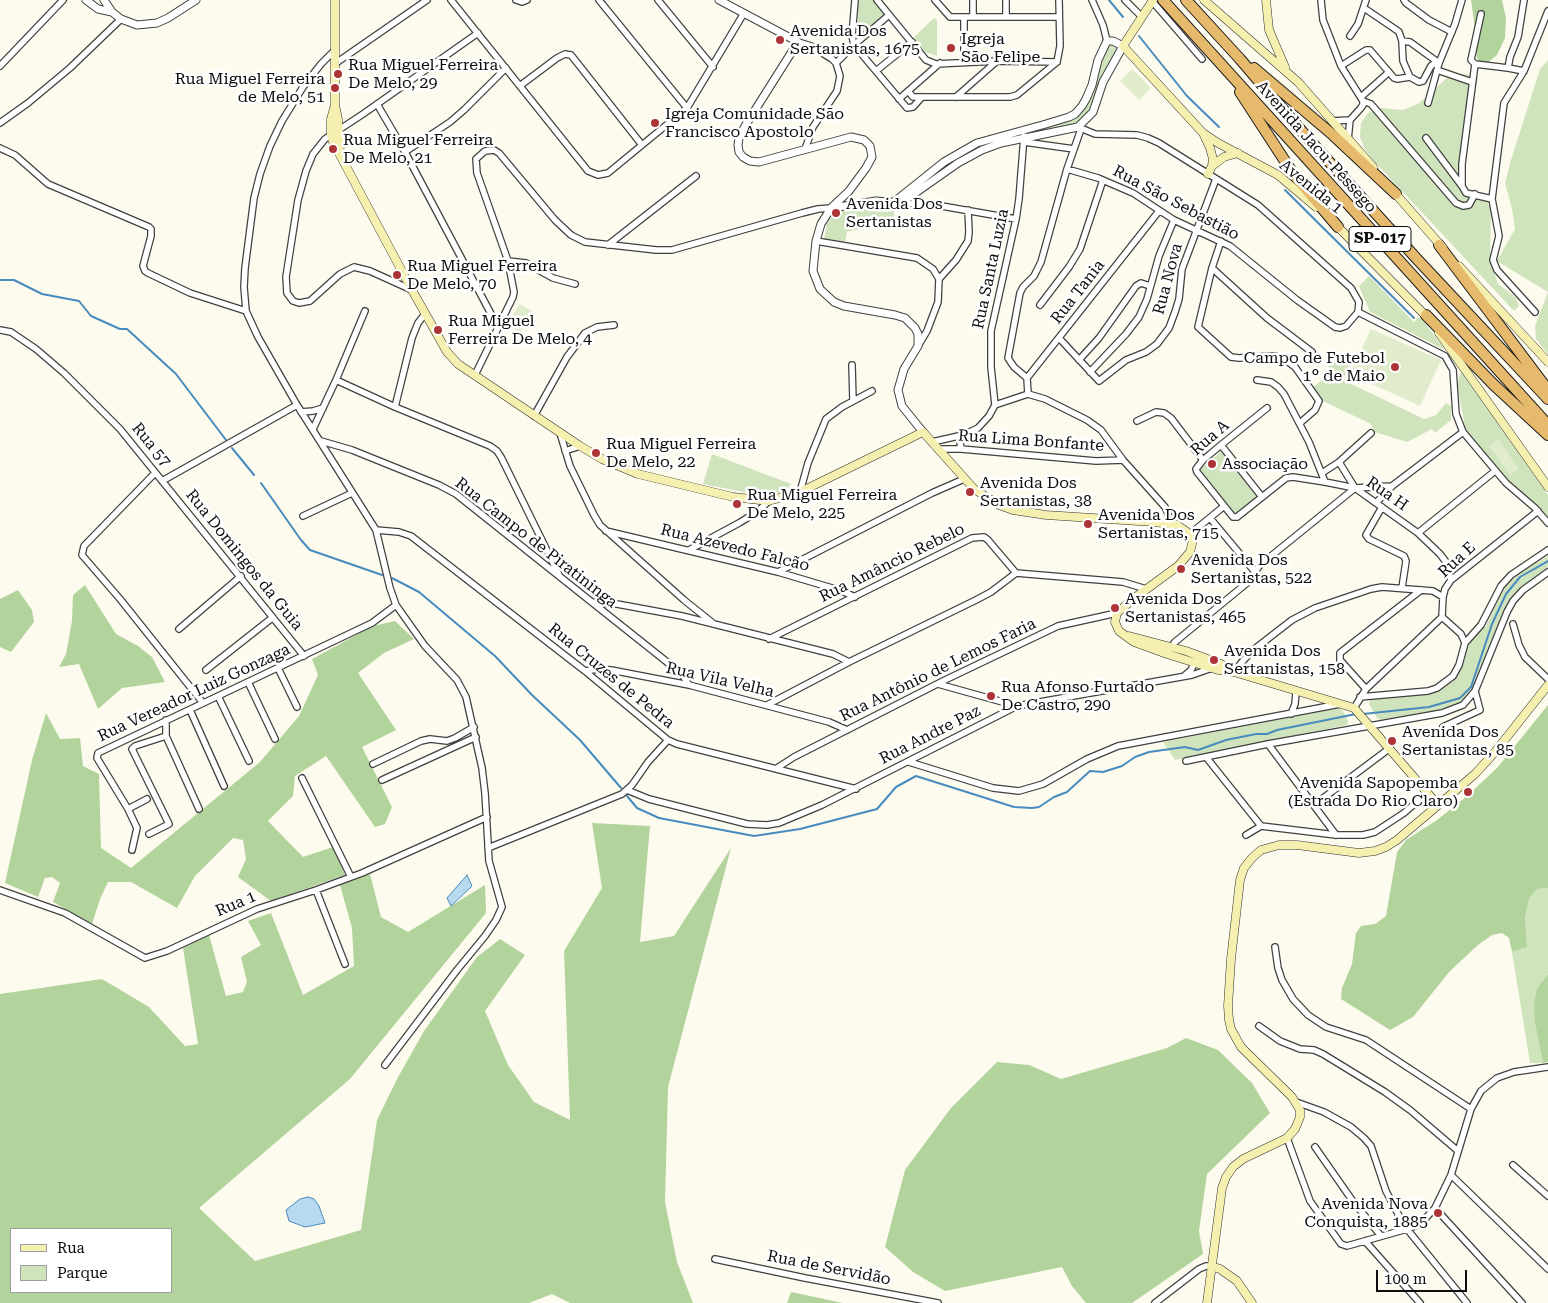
<!DOCTYPE html>
<html>
<head>
<meta charset="utf-8">
<style>
  body { margin:0 }
  #map { position:relative; width:1548px; height:1303px; overflow:hidden; background:#fdfbee; font-family:"Roboto Serif",serif }
  canvas { display:block }
  .legend { position:absolute; left:10px; top:1228px; width:162px; height:65px; box-sizing:border-box; background:#fff; border:1px solid #9e9e9e; margin:0; padding:6px 9px; list-style:none; font-size:15px; color:#0d0d0d }
  .legend li { display:flex; align-items:center; gap:10px; height:25px }
  .legend b { width:25px; border:1px solid #9e9e9e }
  .scale { position:absolute; left:1376px; top:1270px; width:91px; height:22px; box-sizing:border-box; border:2px solid #0d0d0d; border-top:0; padding-left:6px; font-size:15px; line-height:18px; white-space:nowrap; color:#0d0d0d; -webkit-text-stroke:4px #fff; paint-order:stroke }
</style>
</head>
<body>
<div id="map">
<canvas width="1548" height="1303"></canvas>
<ul class="legend">
<li><b style="height:6px;background:#f6f0b0"></b>Rua</li>
<li><b style="height:14px;background:#cfe4bc"></b>Parque</li>
</ul>
<div class="scale">100 m</div>
</div>
<script>
const ctx = document.querySelector('canvas').getContext('2d');
ctx.lineJoin = 'round';
function paint(path, color) { ctx.fillStyle = color; ctx.fill(path, 'evenodd'); }
const poly = rows => new Path2D(rows.map(r => 'M' + r).join(''));
function trace(path, color, width, dash) { ctx.strokeStyle = color; ctx.lineWidth = width; ctx.lineCap = dash ? 'butt' : 'round'; ctx.setLineDash(dash || []); ctx.stroke(path); }
function drawText(font, color, halo, rows, align = 'center') {
  ctx.font = font + ' "Roboto Serif",serif'; ctx.lineWidth = 5; ctx.setLineDash([]); ctx.textBaseline = 'middle'; ctx.strokeStyle = halo; ctx.fillStyle = color; for (const [text, x, y, turn = 0] of rows) {
    ctx.save(); ctx.translate(x, y); ctx.rotate((+turn || 0) * Math.PI / 180); ctx.textAlign = isNaN(turn) ? turn : align; if (halo) ctx.strokeText(text, 0, 0); ctx.fillText(text, 0, 0); ctx.restore();
  }
}
paint(poly([
  [858,0,874,0,886,15,856,41,854,37,858,22],
  [934,18,937,20,937,56,925,52,913,38],
  [1111,45,1116,46,1118,50,1103,77,1092,109,1073,125,1032,135,1030,133,1031,130,1066,121,1088,100,1108,46],
  [1548,60,1548,354,1536,339,1535,326,1548,292,1497,261,1515,229,1512,209,1505,183,1510,163,1540,69],
  [1466,74,1478,77,1465,147,1462,186,1466,193,1478,195,1487,201,1491,211,1490,256,1494,272,1498,284,1516,298,1519,306,1514,311,1373,160,1365,149,1360,137,1361,123,1368,113,1381,108,1403,110,1418,104,1447,78],
  [894,205,894,218,871,226,847,232,845,242,824,239,827,224,833,213,841,209],
  [1369,276,1414,322,1420,316,1445,350,1370,312,1359,286],
  [1342,359,1350,363,1343,380,1424,419,1436,415,1446,403,1451,406,1451,420,1435,433,1432,429,1407,442,1375,432,1371,424,1323,401,1313,387,1331,374,1328,366],
  [1461,372,1548,495,1548,517,1512,485,1466,431,1457,384],
  [1222,451,1258,497,1233,516,1198,471],
  [712,454,791,484,787,489,778,493,759,495,703,484],
  [1548,556,1548,567,1520,587,1509,601,1475,687,1465,699,1456,706,1445,709,1380,720,1377,718,1369,704,1371,698,1431,694,1442,689,1451,681,1462,667,1469,642,1473,635,1486,626,1500,596,1507,584,1523,570],
  [1339,708,1343,711,1348,721,1347,725,1175,760,1163,742],
  [1548,888,1548,974,1537,988,1535,1024,1543,1063,1530,1063,1512,952,1527,947,1525,918,1529,899,1537,889]
]), '#cfe4bc');
paint(poly([
  [1471,0,1502,0,1506,18,1505,38,1497,55,1485,65,1479,65,1475,48,1475,28],
  [85,585,116,634,138,646,152,657,165,682,122,688,98,709,79,664,59,667,66,654,72,621,73,595],
  [18,590,32,610,34,622,11,652,0,647,0,599],
  [395,621,414,639,384,653,358,673,396,730,362,747,392,807,385,824,375,827,326,756,295,776,293,796,268,821,303,857,333,847,345,875,271,901,238,877,246,859,243,840,233,838,195,876,177,908,131,882,108,882,100,899,92,924,53,902,60,883,52,877,45,878,38,897,5,883,32,760,46,713,60,739,80,738,83,766,99,774,101,848,131,868,260,762,299,716,318,675,312,659,373,626],
  [1548,705,1548,888,1537,889,1529,899,1525,918,1527,947,1512,952,1509,938,1502,933,1492,935,1478,945,1450,971,1413,1017,1390,1030,1341,999,1342,988,1352,964,1356,933,1361,926,1375,924,1386,916,1397,852,1406,840,1437,820,1467,796,1497,768],
  [592,823,650,826,640,942,674,936,731,848,668,1087,665,1202,677,1262,693,1303,570,1303,552,1294,529,1303,0,1303,0,994,102,979,149,1007,185,1046,198,1044,183,948,209,935,226,996,243,992,247,982,241,957,261,945,248,921,271,913,303,995,354,966,352,928,340,885,370,874,381,917,408,932,485,885,486,913,350,1079,199,1208,255,1261,361,1230,377,1120,397,1079,424,1031,477,957,500,939,525,955,485,1011,508,1065,534,1102,570,1120,564,951,602,888],
  [11,1229,171,1229,171,1292,11,1292],
  [1548,974,1548,1062,1543,1063,1535,1024,1534,1005,1537,988],
  [1186,1038,1218,1050,1252,1083,1270,1113,1207,1174,1199,1231,1203,1254,1132,1303,1086,1303,1072,1286,1062,1267,945,1291,913,1272,885,1247,905,1170,951,1108,997,1062,1029,1065,1061,1079,1167,1048],
  [791,1292,843,1303,787,1303]
]), '#b3d39d');
paint(poly([
  [1132,69,1151,88,1139,100,1120,81],
  [520,304,533,312,520,333,507,324],
  [1371,329,1441,360,1420,406,1350,374],
  [1498,439,1519,469,1510,475,1489,446]
]), '#e0eccc');
const water = poly([
  [467,875,472,886,451,906,447,898,467,875],
  [308,1197,314,1199,319,1206,325,1223,305,1227,289,1221,286,1210,300,1199,308,1197]
]);
paint(water, '#b8d9ef');
trace(water, '#488bbe', 1);
trace(poly([
  [1109,0,1123,17],
  [1139,36,1187,96,1219,127],
  [1285,190,1414,318],
  [0,280,14,280,42,294,79,301,91,316,120,329,127,329,176,374,226,440],
  [232,448,254,475],
  [261,483,301,540,310,550,382,575],
  [392,578,419,592,495,656,532,695,580,740,621,788],
  [1363,714,1429,707,1460,698,1471,687,1492,624,1506,594,1520,577,1548,561],
  [627,796,637,808,659,818,754,836,800,829,877,809,896,787,916,776,1014,807,1032,808,1039,807,1054,797,1067,792,1090,771,1103,772,1122,766,1135,757,1149,752,1185,747,1198,750,1226,740,1256,734,1267,734,1277,730,1356,714]
]), '#488bbe', 2);
const minor = poly([
  [451,0,588,171,598,175,608,173,687,108,744,13],
  [516,0,522,2,527,0],
  [599,0,687,108],
  [658,0,713,67],
  [877,0,926,60,936,64,997,61,1057,62],
  [935,0,950,17,1059,17],
  [973,0,973,17],
  [1092,0,1103,25,1107,41],
  [1125,0,1142,17],
  [1321,0,1323,20,1341,66,1363,101,1363,105,1360,109,1350,120,1348,140],
  [1404,0,1406,3,1429,20,1452,32],
  [1152,1,1202,59],
  [1364,8,1395,29,1399,32,1402,41],
  [1481,14,1471,60,1475,64,1508,68,1510,57,1518,37,1524,0],
  [889,15,854,45,907,108,913,107,922,97],
  [1006,17,1006,0],
  [1350,36,1358,24,1366,0],
  [798,42,811,46,832,59,836,63,840,76,837,91,813,127,805,149],
  [335,50,321,64,303,87,282,121,270,146,260,174,254,198,245,268,244,287,246,311,258,337,297,405,376,530,390,588,396,605,425,646,457,680,466,697,482,768,485,793,489,861,502,907,496,920,485,936,457,970,385,1065],
  [964,62,964,17],
  [336,63,427,0],
  [836,63,854,45,852,36,855,0],
  [1475,64,1462,164,1462,186,1466,193,1492,199,1499,236,1493,260,1497,270,1535,312],
  [0,66,63,0],
  [1341,66,1366,50,1370,50,1394,78,1397,79,1410,77,1419,82,1423,81,1431,66,1435,63,1439,63,1428,103],
  [1508,68,1524,71],
  [1437,70,1472,82],
  [876,71,912,42],
  [1410,77,1403,61,1402,41,1410,42,1439,63,1455,24,1462,0],
  [521,85,557,58,565,54,571,55,642,145],
  [908,91,913,97,1010,97,1017,95,1057,62,1060,46,1059,0],
  [956,97,997,61],
  [1361,97,1389,72],
  [899,99,940,63],
  [1363,101,1371,104,1456,203,1463,206,1469,205,1475,194],
  [377,104,405,152,498,327],
  [1331,121,1350,120],
  [0,123,28,103,70,68,121,19],
  [1426,138,1462,186],
  [1024,142,1074,149],
  [0,148,15,155,48,184,149,227,151,229,151,236,143,266,145,271,148,273,190,293,246,311],
  [405,152,450,122,464,110,506,68],
  [1067,169,1098,178,1133,193,1174,220,1230,246,1297,300,1335,327,1340,328,1346,326,1358,312,1359,302,1351,288,1258,205,1159,143,1148,138,1137,135,1095,134,1078,127],
  [1492,199,1504,103,1524,71,1548,11],
  [901,203,936,205,1016,219],
  [816,241,917,258,933,269,939,279,938,302,927,331,918,346],
  [1221,241,1212,268,1198,327,1231,357,1239,358,1273,356,1283,358,1295,367,1319,401,1315,410,1300,423],
  [608,245,696,176],
  [508,261,526,263,553,278,575,284],
  [1212,268,1267,318,1312,352],
  [939,279,956,260,968,241,969,232,968,210],
  [412,290,370,271,354,267,340,274,310,301,299,303,293,301,287,293,286,277,298,200,306,171,313,154,325,139,363,114,478,33],
  [1040,305,1069,267,1080,249,1103,180],
  [1358,312,1445,356,1453,370,1456,414,1463,432,1506,483,1535,508,1548,523],
  [0,330,11,332,36,349,64,373,120,429,304,656],
  [1059,338,1099,381,1126,360,1146,352,1157,344,1169,328,1175,312,1179,299,1182,269,1216,179],
  [1079,360,1099,338,1136,286,1141,283,1150,286],
  [852,365,853,401],
  [1090,372,1126,334,1139,317,1147,299,1159,256,1174,220],
  [475,375,513,297,514,292,508,261,477,173,476,159,485,151,494,150,499,153,555,220,571,235,585,242,656,250,672,250,802,213,818,209,831,208],
  [1027,378,1014,367,1008,358,1020,293,1023,287,1034,276,1041,262,1067,169,1081,129],
  [336,380,395,407,490,446,497,451,501,457,559,575],
  [1257,380,1271,382,1278,387,1284,394,1309,442,1325,482],
  [1028,394,1027,378,1159,211],
  [995,405,991,367,991,331,1016,219,1019,199,1024,136],
  [395,407,412,338,418,323,425,314],
  [1267,408,1221,445,1203,460,1196,469,1197,472,1233,517,1237,517,1286,478,1293,477,1325,482,1355,488,1418,533,1440,554,1446,562,1451,580],
  [301,412,313,411,323,408],
  [534,416,567,357,585,333,597,327,614,325],
  [1137,421,1156,412,1164,413,1171,418,1203,460],
  [313,429,336,380,365,311],
  [560,433,570,466,594,515,600,525,684,600,714,624],
  [321,441,352,450,439,485,456,494,667,662,681,673,689,685],
  [932,442,963,435,978,428,989,416,995,405,1028,394,1045,399,1087,420,1101,430,1123,460,1165,507,1169,516,1169,524],
  [1221,445,1262,497],
  [938,449,961,449,1096,461,1123,460],
  [961,449,960,442,963,435],
  [565,451,580,446],
  [1339,462,1355,488],
  [155,473,84,546,82,555,120,599,203,703],
  [1322,473,1339,462,1371,433],
  [162,481,297,405],
  [1355,488,1392,486],
  [800,492,808,463,826,419,842,407,872,391],
  [1376,503,1392,486,1463,432],
  [1382,507,1366,535,1369,539,1404,556,1406,561,1402,588],
  [303,516,352,493],
  [1210,518,1255,572],
  [376,530,399,532,411,536,585,671,668,740,677,744,856,789],
  [606,531,778,572,842,591,855,597],
  [1418,533,1495,471],
  [1190,534,1223,507],
  [689,550,739,523,757,512,769,501],
  [778,572,932,493,964,479],
  [592,602,617,604,682,616,833,654,849,662],
  [1513,624,1519,645,1525,657,1548,679],
  [179,629,241,576],
  [769,639,972,538,984,537,988,540,1016,573],
  [1465,643,1481,625,1501,586,1511,575,1548,550],
  [1169,650,1175,642,1247,583,1260,565,1355,488],
  [278,668,297,707],
  [206,670,272,618],
  [585,671,598,669,611,670,689,685,829,722,847,730],
  [1235,672,1241,663,1252,651,1292,620,1315,608,1371,589,1382,587,1433,591,1443,597],
  [1184,676,1191,670,1195,662],
  [248,682,275,739],
  [938,684,1017,706],
  [1366,689,1340,660,1340,653,1421,590],
  [218,696,249,761],
  [1360,697,1428,691,1437,688,1453,676,1459,665,1465,643,1461,634,1442,617],
  [767,705,849,662,976,600,991,592,1016,573,1123,582,1146,589],
  [1354,708,1366,689,1442,617,1443,597,1445,589,1451,580,1538,511],
  [190,710,224,786],
  [1291,714,1295,704,1296,692],
  [166,720,166,736,199,809],
  [1443,727,1480,710,1475,691],
  [1268,744,1336,835],
  [1206,757,1261,826],
  [1186,761,1268,744,1442,713,1463,705,1475,691,1507,612,1513,601,1523,590,1548,572],
  [909,762,993,788,1019,791,1043,784,1087,759,1118,746,1340,704],
  [373,764,421,741,430,739,447,741,455,738,474,727],
  [777,768,794,757,945,680,1058,626,1117,613],
  [302,778,351,877],
  [382,780,476,737],
  [627,790,649,799,747,824,767,825,779,823,822,805,1017,706,1192,675,1212,668],
  [1314,805,1390,748],
  [128,809,147,799],
  [149,834,169,824,132,749,135,746,166,736],
  [1246,835,1261,826,1336,835,1363,835,1375,832,1404,813,1428,792],
  [488,848,622,794,632,785,648,762,668,740],
  [132,850,137,828,128,809,97,758,98,753,372,623,396,605],
  [0,890,65,913,145,958,167,951,257,909,316,890,362,873,487,817],
  [316,890,345,964],
  [1275,947,1278,968,1282,980,1293,999,1308,1015,1326,1027,1366,1040,1471,1109],
  [1259,1026,1280,1041,1300,1049,1314,1050,1323,1054,1385,1092,1410,1110,1458,1151],
  [1296,1102,1324,1112,1351,1127,1364,1138,1371,1146,1386,1191,1398,1214,1407,1229,1467,1303],
  [1287,1138,1310,1201,1341,1244,1347,1246,1407,1229,1417,1225,1423,1221,1435,1208,1451,1175,1471,1109,1481,1091,1497,1078,1514,1072,1548,1067],
  [1315,1147,1352,1200,1381,1236],
  [1513,1165,1548,1196],
  [1451,1175,1548,1269],
  [1435,1208,1522,1303],
  [1365,1241,1420,1303],
  [715,1259,805,1278,938,1303],
  [1155,1303,1199,1269,1206,1266,1211,1266]
]);
const tertiary = poly([
  [86,0,98,9,112,12,121,19,137,25,157,23,168,18,196,0],
  [104,0,112,12],
  [719,0,798,42,745,126,739,138,738,145,739,152,743,157,750,161,759,162,851,137,864,140,870,146,872,157,866,168,849,191,831,208,821,224,816,241,813,271,820,289,834,302,844,306,895,315,905,318,915,328,918,334,918,346,904,369,898,390,902,406,923,432],
  [832,208,876,201,901,203,958,163,982,150,1001,143,1078,127,1093,112,1103,82,1123,46,1113,41,1107,41,1098,60,1092,85,1086,99,1082,106,1075,114,1069,117,1046,124,977,143,944,162,894,202]
]);
const secondary = poly([
  [335,0,335,105,338,119,340,154],
  [1153,0,1123,46,1203,133,1218,143,1278,175,1316,207],
  [1204,0,1298,82,1373,167],
  [1266,0,1269,30,1285,67],
  [335,105,331,119,331,134,333,142,412,290,447,352,458,364,580,446,602,459,638,474,733,497,769,501,800,492,923,432,974,489,999,505,1013,510,1046,515,1154,522,1177,525,1190,534,1193,540,1190,552,1178,566,1133,599,1117,613,1115,622,1119,631,1134,642,1167,654,1218,670,1234,672,1354,708,1438,805],
  [1204,135,1210,148,1213,159,1212,166,1208,174],
  [1212,166,1224,157,1238,153],
  [1393,191,1443,248],
  [1336,225,1428,318],
  [1459,266,1548,362],
  [1439,333,1548,487],
  [1129,636,1186,651,1221,664,1232,671],
  [1211,1266,1220,1269,1237,1281,1252,1303],
  [1207,1303,1222,1188,1226,1177,1233,1167,1243,1159,1287,1138,1295,1129,1300,1117,1300,1110,1292,1097,1241,1047,1231,1029,1229,1020,1228,1006,1231,959,1240,880,1244,868,1252,858,1261,850,1279,845,1297,845,1359,853,1375,851,1386,847,1397,840,1475,774,1495,752,1548,685]
]);
const trunk = poly([
  [1163,0,1548,425],
  [1186,0,1240,59,1305,135,1416,258,1548,399],
  [1254,68,1333,135,1396,194],
  [1240,92,1294,175,1338,227],
  [1439,245,1548,390],
  [1426,315,1494,385,1548,435]
]);
trace(minor, '#404040', 8);
trace(tertiary, '#404040', 9);
trace(secondary, '#2f2f2f', 9);
trace(trunk, '#1e1e1e', 12);
trace(minor, '#fff', 5.5);
trace(tertiary, '#fff', 7);
trace(secondary, '#f6f0b0', 8);
trace(trunk, '#e6ba6c', 10);
for (const [x, y, r, color] of [
  [780,40,5,"#ad3436"],
  [951,48,5,"#ad3436"],
  [338,74,5,"#ad3436"],
  [335,88,5,"#ad3436"],
  [655,123,5,"#ad3436"],
  [333,149,5,"#ad3436"],
  [836,213,5,"#ad3436"],
  [397,275,5,"#ad3436"],
  [438,330,5,"#ad3436"],
  [1395,367,5,"#ad3436"],
  [596,453,5,"#ad3436"],
  [1212,464,5,"#ad3436"],
  [970,492,5,"#ad3436"],
  [737,504,5,"#ad3436"],
  [1088,524,5,"#ad3436"],
  [1181,569,5,"#ad3436"],
  [1115,608,5,"#ad3436"],
  [1214,660,5,"#ad3436"],
  [991,696,5,"#ad3436"],
  [1392,741,5,"#ad3436"],
  [1468,792,5,"#ad3436"],
  [1438,1213,5,"#ad3436"]
]) { const dot = new Path2D(); dot.arc(x, y, r, 0, 2 * Math.PI); ctx.fillStyle = color; ctx.fill(dot); trace(dot, '#fff', 2); }
for (const [x, y, w] of [
  [1380,239,62]
]) { const box = new Path2D(); box.roundRect(x - w / 2, y - 12.5, w, 25, 4); ctx.fillStyle = '#fff'; ctx.fill(box); trace(box, '#0d0d0d', 1); }
drawText('bold 15px', '#0d0d0d', null, [
  ["SP-017",1380,239]
]);
drawText('16px', '#0d0d0d', '#fff', [
  ["Avenida Dos",790,31],
  ["Sertanistas, 1675",790,49],
  ["Igreja",961,39],
  ["São Felipe",961,57],
  ["Rua Miguel Ferreira",348,65],
  ["De Melo, 29",348,83],
  ["Rua Miguel Ferreira",325,79,"right"],
  ["de Melo, 51",325,97,"right"],
  ["Igreja Comunidade São",665,114],
  ["Francisco Apostolo",665,132],
  ["Rua Miguel Ferreira",343,140],
  ["De Melo, 21",343,158],
  ["Avenida Dos",846,204],
  ["Sertanistas",846,222],
  ["Rua Miguel Ferreira",407,266],
  ["De Melo, 70",407,284],
  ["Rua Miguel",448,321],
  ["Ferreira De Melo, 4",448,339],
  ["Campo de Futebol",1385,358,"right"],
  ["1° de Maio",1385,376,"right"],
  ["Rua Miguel Ferreira",606,444],
  ["De Melo, 22",606,462],
  ["Associação",1222,464],
  ["Avenida Dos",980,483],
  ["Sertanistas, 38",980,501],
  ["Rua Miguel Ferreira",747,495],
  ["De Melo, 225",747,513],
  ["Avenida Dos",1098,515],
  ["Sertanistas, 715",1098,533],
  ["Avenida Dos",1191,560],
  ["Sertanistas, 522",1191,578],
  ["Avenida Dos",1125,599],
  ["Sertanistas, 465",1125,617],
  ["Avenida Dos",1224,651],
  ["Sertanistas, 158",1224,669],
  ["Rua Afonso Furtado",1001,687],
  ["De Castro, 290",1001,705],
  ["Avenida Dos",1402,732],
  ["Sertanistas, 85",1402,750],
  ["Avenida Sapopemba",1458,783,"right"],
  ["(Estrada Do Rio Claro)",1458,801,"right"],
  ["Avenida Nova",1428,1204,"right"],
  ["Conquista, 1885",1428,1222,"right"]
], 'left');
drawText('16px', '#0d0d0d', '#fff', [
  ["Avenida Jacu-Pêssego",1316,147,48],
  ["Avenida 1",1311,187,39],
  ["Rua São Sebastião",1176,203,28],
  ["Rua Santa Luzia",991,269,-78],
  ["Rua Nova",1168,279,-75],
  ["Rua Tania",1078,292,-52],
  ["Rua A",1210,438,-41],
  ["Rua Lima Bonfante",1031,441,4],
  ["Rua 57",151,445,51],
  ["Rua H",1387,494,35],
  ["Rua Campo de Piratininga",536,543,38],
  ["Rua Azevedo Falcão",735,548,14],
  ["Rua Domingos da Guia",244,560,51],
  ["Rua E",1457,560,-43],
  ["Rua Amâncio Rebelo",892,563,-26],
  ["Rua Antônio de Lemos Faria",938,670,-26],
  ["Rua Cruzes de Pedra",611,676,39],
  ["Rua Vila Velha",720,680,13],
  ["Rua Vereador Luiz Gonzaga",194,693,-25],
  ["Rua Andre Paz",930,735,-27],
  ["Rua 1",236,904,-23],
  ["Rua de Servidão",829,1268,11]
]);
</script>
</body>
</html>
